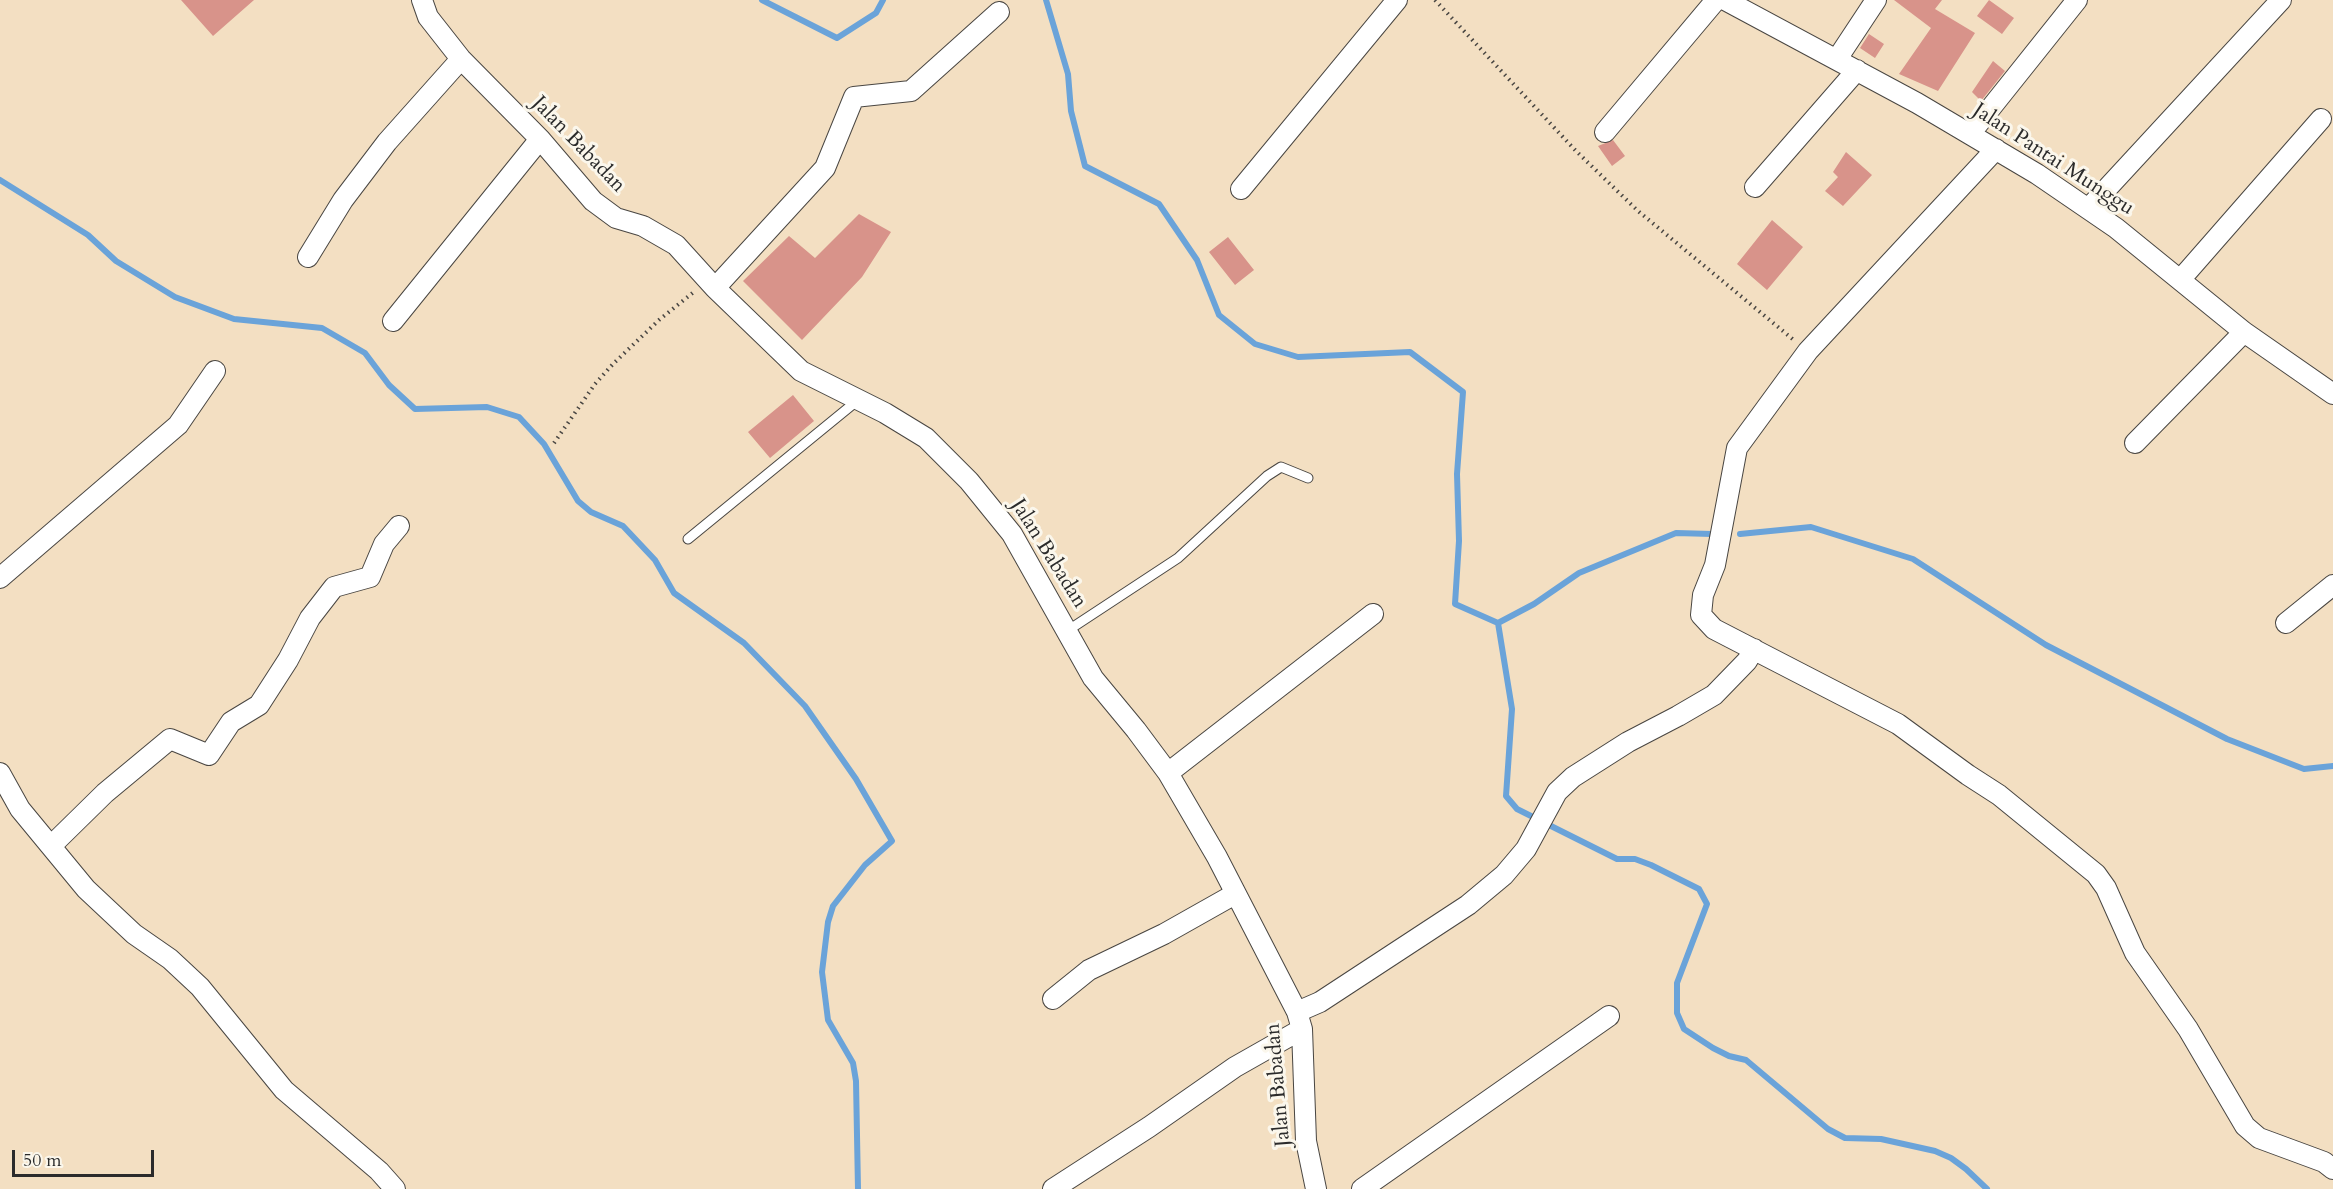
<!DOCTYPE html>
<html>
<head>
<meta charset="utf-8">
<style>
  body { margin:0 }
  #map { position:relative; width:2333px; height:1189px; overflow:hidden; background:#f3dfc2; font-family:Cardo,serif }
  canvas { display:block }
  .scale { position:absolute; left:12px; top:1150px; width:142px; height:27px; box-sizing:border-box; border:3px solid #2b2b2b; border-top:0; padding-left:8px; font-size:18px; line-height:21px; white-space:nowrap; color:#2b2b2b; -webkit-text-stroke:4px #fbf7ec; paint-order:stroke }
</style>
</head>
<body>
<div id="map">
<canvas width="2333" height="1189"></canvas>
<div class="scale">50 m</div>
</div>
<script>
const ctx = document.querySelector('canvas').getContext('2d');
ctx.lineJoin = 'round';
const poly = rows => new Path2D(rows.map(r => 'M' + r).join(''));
function trace(path, color, width, dash) { ctx.strokeStyle = color; ctx.lineWidth = width; ctx.lineCap = dash ? 'butt' : 'round'; ctx.setLineDash(dash || []); ctx.stroke(path); }
function paint(path, color) { ctx.fillStyle = color; ctx.fill(path, 'evenodd'); }
function drawText(font, color, halo, rows, align = 'center') {
  ctx.font = font + ' Cardo,serif'; ctx.lineWidth = 6; ctx.setLineDash([]); ctx.textBaseline = 'middle'; ctx.strokeStyle = halo; ctx.fillStyle = color; for (const [text, x, y, turn = 0] of rows) {
    ctx.save(); ctx.translate(x, y); ctx.rotate((+turn || 0) * Math.PI / 180); ctx.textAlign = isNaN(turn) ? turn : align; if (halo) ctx.strokeText(text, 0, 0); ctx.fillText(text, 0, 0); ctx.restore();
  }
}
trace(poly([
  [762,0,837,38,876,13,883,0],
  [1046,0,1068,74,1071,111,1085,166,1159,204,1197,260,1219,315,1255,344,1298,357,1410,352,1463,392,1457,474,1459,541,1455,604,1498,623,1534,604,1579,573,1676,533,1712,534],
  [0,180,88,235,116,261,175,297,234,319,322,328,365,353,389,385,415,409,487,407,519,417,544,444,578,501,591,512,623,526,655,560,674,593,744,643,805,706,856,779,892,841,865,865,833,906,828,922,822,972,828,1020,853,1063,856,1081,858,1189],
  [1740,534,1811,527,1913,559,2046,645,2227,739,2304,769,2333,766],
  [1498,623,1512,709,1506,796,1517,809,1617,859,1635,859,1651,865,1699,889,1707,904,1677,983,1677,1013,1684,1029,1713,1048,1729,1056,1746,1060,1828,1129,1845,1138,1881,1139,1935,1151,1951,1158,1966,1169,1987,1189]
]), '#6aa3d9', 6);
paint(poly([
  [181,0,254,0,213,36],
  [1894,0,1942,0,1935,9,1975,33,1938,91,1899,74,1931,28],
  [1989,0,2014,18,2002,34,1977,16],
  [1869,34,1884,44,1875,58,1860,48],
  [1993,61,2005,71,1981,101,1972,92],
  [1613,140,1625,156,1612,166,1598,146],
  [1846,152,1872,175,1843,206,1825,191,1838,177,1833,172],
  [859,214,891,232,862,277,802,340,743,281,789,236,815,258],
  [1772,220,1803,247,1767,290,1737,264],
  [1228,237,1254,270,1235,285,1209,252],
  [793,395,814,421,770,458,748,432]
]), '#d8938a');
const service = poly([
  [688,539,858,400],
  [1067,631,1178,558,1267,476,1281,467,1308,478]
]);
const minor = poly([
  [422,0,428,17,461,59,540,139,593,201,616,218,643,226,676,245,715,288,801,371,885,413,926,438,969,481,1012,534,1093,678,1136,730,1168,773,1217,857,1297,1012,1302,1029,1306,1141,1316,1189],
  [1725,0,1917,103,2037,174,2116,228,2244,332,2333,394],
  [1837,59,1876,0],
  [1605,132,1716,0],
  [1970,134,2077,0],
  [1996,149,1808,351,1737,448,1715,565,1703,595,1701,615,1714,629,1898,724,1968,775,1999,795,2096,874,2106,888,2135,953,2188,1029,2245,1126,2259,1138,2324,1162,2333,1169],
  [1755,187,1857,70],
  [1241,189,1397,0],
  [2088,209,2281,0],
  [308,257,343,200,387,142,461,59],
  [2180,280,2321,119],
  [715,288,825,168,854,97,911,91,999,12],
  [393,321,540,139],
  [2135,443,2244,332],
  [0,578,178,425,215,371],
  [2286,623,2333,585],
  [0,773,20,809,86,889,134,934,170,959,200,987,284,1090,379,1171,395,1189],
  [1168,773,1373,614],
  [51,846,105,793,170,739,209,755,231,722,259,705,288,660,310,618,334,587,370,577,384,544,399,526],
  [1053,999,1089,970,1164,934,1235,894],
  [1297,1012,1320,1002,1468,905,1504,875,1526,849,1557,792,1573,777,1628,742,1678,716,1714,695,1747,661,1754,649],
  [1053,1189,1149,1127,1235,1067,1302,1029],
  [1362,1189,1609,1016]
]);
trace(service, '#494642', 11);
trace(minor, '#494642', 22);
trace(poly([
  [1435,0,1576,151,1638,211,1795,341],
  [554,443,595,384,613,364,659,320,695,291]
]), '#494642', 4, [1.5, 4.5]);
trace(service, '#fff', 9);
trace(minor, '#fff', 20);
drawText('21px', '#2b2b2b', '#fbf7ec', [
  ["Jalan Babadan",578,145,46],
  ["Jalan Pantai Munggu",2053,160,33],
  ["Jalan Babadan",1048,554,58],
  ["Jalan Babadan",1279,1085,-95]
]);
</script>
</body>
</html>
